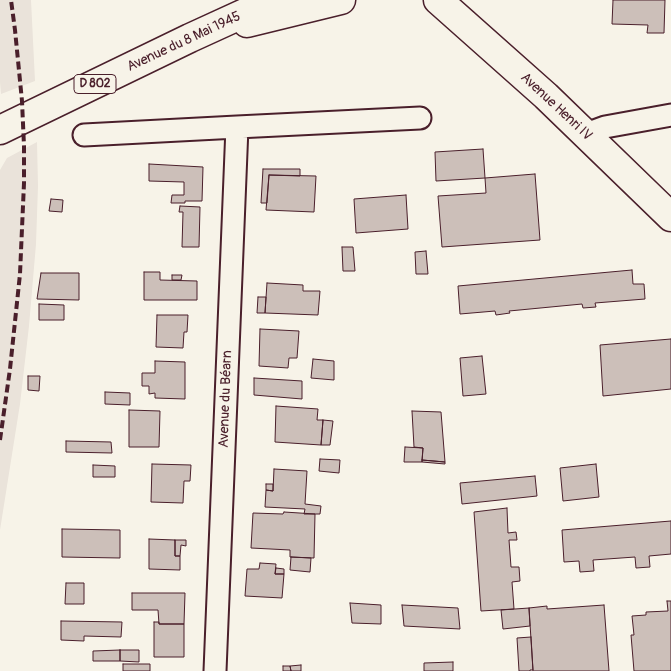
<!DOCTYPE html>
<html>
<head>
<meta charset="utf-8">
<style>
  body { margin:0 }
  canvas { display:block; background:#f7f3e8 }
</style>
</head>
<body>
<canvas width="671" height="671"></canvas>
<script>
const ctx = document.querySelector('canvas').getContext('2d');
ctx.lineJoin = 'round';
function paint(path, color) { ctx.fillStyle = color; ctx.fill(path, 'evenodd'); }
const poly = rows => new Path2D(rows.map(r => 'M' + r).join(''));
function trace(path, color, width, dash) { ctx.strokeStyle = color; ctx.lineWidth = width; ctx.lineCap = dash ? 'butt' : 'round'; ctx.setLineDash(dash || []); ctx.stroke(path); }
function drawText(font, color, halo, rows, align = 'center') {
  ctx.font = font + ' Pangolin,sans-serif'; ctx.lineWidth = 4.5; ctx.setLineDash([]); ctx.textBaseline = 'middle'; ctx.strokeStyle = halo; ctx.fillStyle = color; for (const [text, x, y, turn = 0] of rows) {
    ctx.save(); ctx.translate(x, y); ctx.rotate((+turn || 0) * Math.PI / 180); ctx.textAlign = isNaN(turn) ? turn : align; if (halo) ctx.strokeText(text, 0, 0); ctx.fillText(text, 0, 0); ctx.restore();
  }
}
paint(poly([
  [0,0,31,0,35,81,1,94,0,82],
  [37,142,38,186,36,244,29,326,20,404,0,530,0,170,7,158]
]), '#eae3da');
const building = poly([
  [613,0,665,0,664,33,647,33,648,25,612,24,613,0],
  [483,149,485,178,436,181,435,152,483,149],
  [149,164,203,167,202,201,185,201,185,203,171,203,172,195,184,195,184,182,149,181,149,164],
  [263,169,300,169,300,176,269,175,267,203,261,203,263,169],
  [535,174,540,240,442,247,438,196,486,193,485,178,535,174],
  [269,175,316,176,314,212,266,210,269,175],
  [406,195,408,229,356,233,354,199,406,195],
  [51,199,63,200,62,212,49,211,51,199],
  [180,206,200,207,199,247,182,247,183,212,179,212,180,206],
  [342,247,353,247,355,271,343,271,342,247],
  [426,251,428,274,416,274,415,252,426,251],
  [632,270,633,284,644,284,645,299,595,303,596,307,583,308,582,304,509,311,510,313,496,315,495,311,460,314,458,286,632,270],
  [144,272,160,272,160,280,197,281,197,300,144,300,144,272],
  [41,273,79,273,79,300,37,299,41,273],
  [172,275,182,275,181,280,172,280,172,275],
  [267,283,303,285,303,291,320,291,318,315,265,313,267,283],
  [258,297,266,297,265,313,257,313,258,297],
  [39,304,64,305,64,320,39,320,39,304],
  [157,315,188,315,187,332,184,332,183,348,156,347,157,315],
  [260,329,299,331,297,358,289,358,288,368,259,366,260,329],
  [671,339,671,389,603,396,600,345,671,339],
  [482,356,486,394,463,396,460,358,482,356],
  [313,359,334,361,334,380,311,378,313,359],
  [155,361,185,362,185,399,155,398,155,393,149,394,149,386,142,386,142,373,155,373,155,361],
  [28,376,40,376,39,391,28,390,28,376],
  [254,378,302,381,302,399,254,395,254,378],
  [105,392,130,393,130,405,105,404,105,392],
  [276,406,318,409,317,420,323,420,321,445,275,442,276,406],
  [129,410,160,411,159,447,129,447,129,410],
  [412,411,441,412,445,462,422,460,423,448,414,447,412,411],
  [323,420,333,421,330,445,321,445,323,420],
  [66,441,111,442,112,453,66,452,66,441],
  [405,447,423,448,422,462,404,462,405,447],
  [320,459,340,460,339,473,319,471,320,459],
  [422,460,445,462,445,464,422,462,422,460],
  [152,464,191,465,190,481,184,481,183,503,151,502,152,464],
  [596,464,599,497,563,501,560,468,596,464],
  [93,465,115,466,115,477,93,477,93,465],
  [274,469,307,471,305,504,321,506,320,514,304,514,305,509,265,507,266,490,273,491,274,469],
  [535,476,537,496,462,504,460,483,535,476],
  [266,484,273,484,273,491,266,490,266,484],
  [507,508,508,533,516,532,517,540,509,540,511,567,519,567,520,581,512,582,514,609,481,611,474,512,507,508],
  [284,512,315,514,314,558,290,557,290,550,251,548,253,513,283,514,284,512],
  [671,521,671,554,649,556,650,567,636,568,635,557,593,560,594,571,580,572,579,561,564,562,562,530,671,521],
  [62,529,120,530,120,558,62,557,62,529],
  [149,539,175,540,175,556,180,556,180,570,149,569,149,539],
  [175,540,186,540,186,546,181,545,180,556,175,556,175,540],
  [291,557,311,558,310,572,290,570,291,557],
  [260,563,276,564,275,574,284,574,282,598,245,596,247,569,259,569,260,563],
  [276,568,284,569,284,574,275,574,276,568],
  [66,583,84,583,84,604,65,604,66,583],
  [132,593,185,593,184,624,159,624,158,610,132,610,132,593],
  [667,601,671,601,671,671,634,671,631,635,634,635,632,616,646,615,646,612,668,611,667,601],
  [350,603,381,605,381,624,352,623,350,603],
  [402,605,458,608,460,629,404,626,402,605],
  [604,605,609,671,533,671,529,608,547,606,547,609,604,605],
  [529,608,530,626,503,629,501,610,529,608],
  [61,621,122,622,121,637,84,636,84,641,61,640,61,621],
  [154,622,159,622,159,624,184,624,184,657,154,657,154,622],
  [531,637,533,670,530,670,530,671,519,671,517,638,531,637],
  [120,650,120,661,93,661,93,651,120,650],
  [120,650,139,650,139,662,120,661,120,650],
  [453,662,453,671,424,671,424,663,453,662],
  [123,664,150,664,150,671,123,671,123,664],
  [301,665,301,671,291,671,290,666,301,665],
  [283,666,290,666,291,671,283,671,283,666]
]);
paint(building, '#ccbfb9');
trace(building, '#4a1f2b', 1);
const street = poly([
  [586,134,605,127,671,115],
  [84,135,237,127],
  [215,671,237,127,420,118]
]);
const secondary = poly([
  [438,0,546,96,671,217],
  [247,23,341,0]
]);
const primary = poly([
  [0,130,190,38,260,6,282,0]
]);
trace(street, '#4a1f2b', 25);
trace(secondary, '#4a1f2b', 31);
trace(primary, '#4a1f2b', 31);
trace(street, '#f7f3e8', 21);
trace(secondary, '#f7f3e8', 28);
trace(primary, '#f7f3e8', 28);
trace(poly([
  [0,440,10,369,20,274,24,183,24,146,22,101,15,30,11,0]
]), '#4a1f2b', 4, [8, 4]);
for (const [x, y, w] of [
  [95,84,42]
]) { const box = new Path2D(); box.roundRect(x - w / 2, y - 9.5, w, 19, 4); ctx.fillStyle = '#f7f3e8'; ctx.fill(box); trace(box, '#4a1f2b', 1); }
drawText('bold 12px', '#4a1f2b', null, [
  ["D 802",95,84]
]);
drawText('14px', '#4a1f2b', '#f7f3e8', [
  ["Avenue du 8 Mai 1945",184,42,-25],
  ["Avenue Henri IV",556,107,43],
  ["Avenue du Béarn",226,399,-88]
]);
</script>
</body>
</html>
